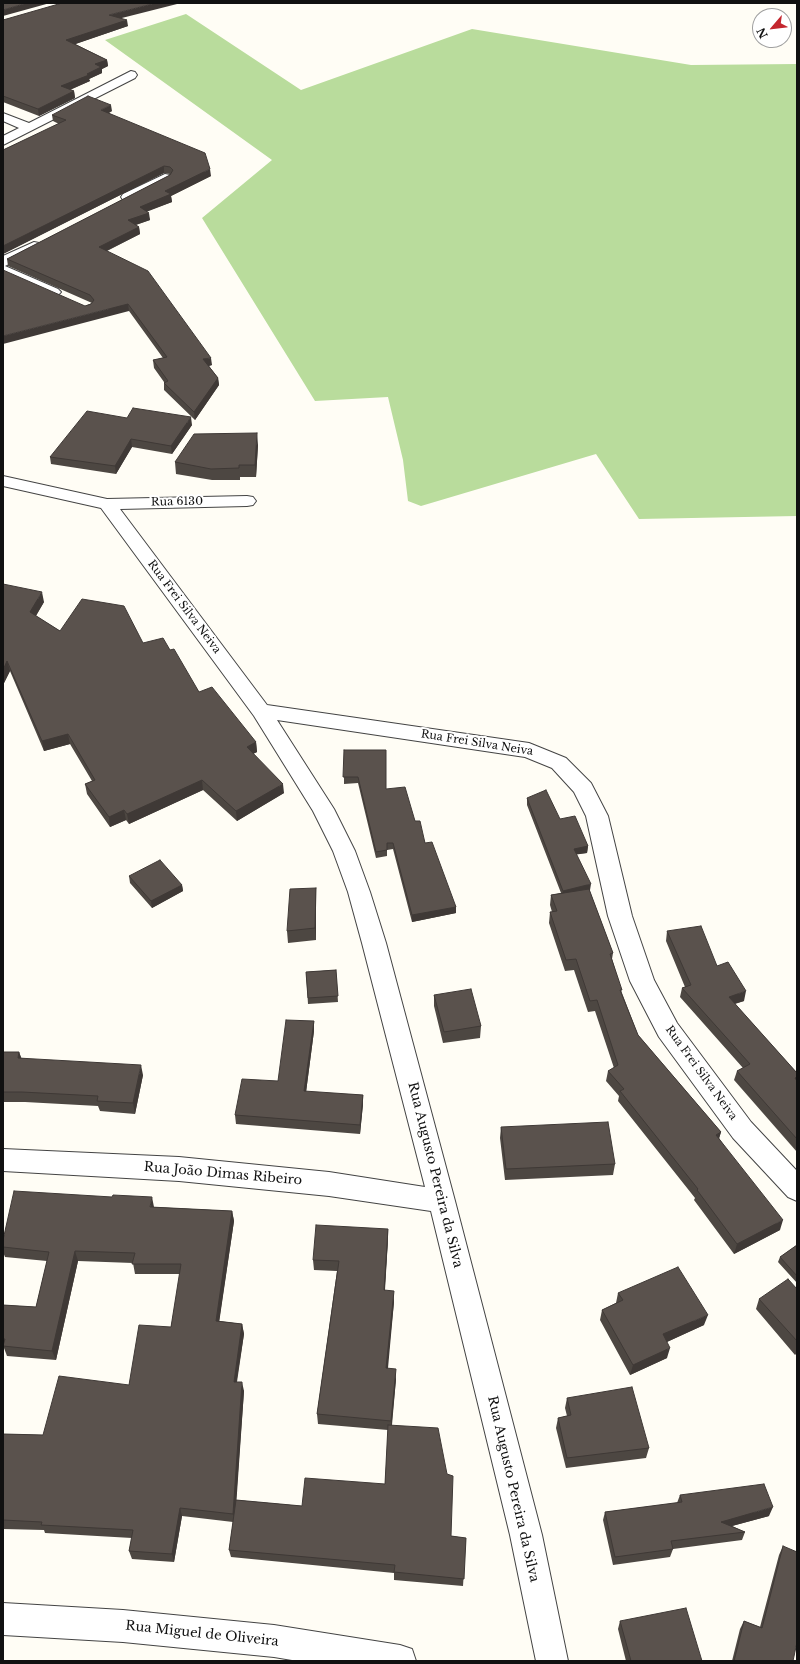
<!DOCTYPE html>
<html>
<head>
<meta charset="utf-8">
<style>
  body { margin:0 }
  #map { position:relative; width:800px; height:1664px; overflow:hidden; background:#fffdf5; font-family:"Libre Baskerville",serif }
  canvas { display:block }
  .frame { position:absolute; inset:0; border:4px solid #111; pointer-events:none }
  .north { position:absolute; left:752px; top:8px; width:40px; height:40px; box-sizing:border-box; background:#fff; border:1px solid #a0a0a0; border-radius:50%; rotate:242deg; font-size:11px; font-weight:700; line-height:16px; text-align:center; color:#111 }
  .north::after { content:''; display:block; margin:auto; width:14px; height:18px; background:#c4262e; clip-path:polygon(50% 0,100% 100%,50% 72%,0 100%) }
</style>
</head>
<body>
<div id="map">
<canvas width="800" height="1664"></canvas>
<div class="frame"></div>
<div class="north">N</div>
</div>
<script>
const ctx = document.querySelector('canvas').getContext('2d');
ctx.lineJoin = 'round';
function paint(path, color) { ctx.fillStyle = color; ctx.fill(path, 'evenodd'); }
const poly = rows => new Path2D(rows.map(r => 'M' + r).join(''));
function trace(path, color, width, dash) { ctx.strokeStyle = color; ctx.lineWidth = width; ctx.lineCap = dash ? 'butt' : 'round'; ctx.setLineDash(dash || []); ctx.stroke(path); }
function drawText(font, color, halo, rows, align = 'center') {
  ctx.font = font + ' "Libre Baskerville",serif'; ctx.lineWidth = 4; ctx.setLineDash([]); ctx.textBaseline = 'middle'; ctx.strokeStyle = halo; ctx.fillStyle = color; for (const [text, x, y, turn = 0] of rows) {
    ctx.save(); ctx.translate(x, y); ctx.rotate((+turn || 0) * Math.PI / 180); ctx.textAlign = isNaN(turn) ? turn : align; if (halo) ctx.strokeText(text, 0, 0); ctx.fillText(text, 0, 0); ctx.restore();
  }
}
paint(poly([
  [186,14,301,90,472,29,691,65,797,64,797,516,639,519,596,454,421,506,408,501,403,460,388,397,315,401,202,218,272,160,105,40]
]), '#b9dc9c');
const street = poly([
  [131,71,135,72,137,75,135,78,3,145,3,136,19,128,3,121,3,113,29,123,131,71],
  [165,174,170,175,172,178,170,181,133,200,128,201,123,200,121,197,123,194,165,174],
  [34,242,39,243,41,246,39,249,5,266,58,289,61,292,58,295,53,297,48,295,3,275,3,256,34,242],
  [3,476,107,499,247,496,253,497,256,501,253,505,247,506,120,509,267,705,529,743,566,758,591,783,608,816,632,916,654,980,677,1023,751,1122,797,1171,797,1201,788,1197,733,1138,659,1037,630,981,608,916,586,816,574,792,552,768,525,757,277,720,334,809,355,851,370,892,386,943,455,1201,542,1535,568,1661,536,1661,510,1535,431,1211,329,1196,179,1181,3,1171,3,1149,179,1157,329,1172,425,1187,362,943,348,892,333,851,313,811,254,716,101,508,3,486,3,476],
  [3,1603,123,1610,274,1625,400,1645,412,1649,416,1661,298,1661,274,1657,123,1642,3,1635,3,1603]
]);
trace(street, '#444', 2);
paint(street, '#fff');
paint(poly([
  [121,18,128,26,75,44,107,60,108,66,102,69,102,73,89,79,90,81,70,90,74,91,75,98,39,116,3,102,3,20],
  [112,111,109,113,211,176,171,196,172,202,147,211,150,220,136,225,139,227,140,234,107,251,212,365,209,366,218,378,219,385,195,420,164,390,164,382,154,368,153,360,163,358,129,311,85,306,92,303,8,266,7,259,170,175,170,174,164,173,3,254,3,150,59,124,53,121,52,115],
  [127,418,192,425,172,454,132,447,116,474,51,464,50,457],
  [258,445,256,477,240,477,240,480,212,480,176,474,175,462],
  [3,584,44,602,36,616,60,631,143,643,170,650,199,692,256,742,257,752,253,754,284,793,237,821,203,790,129,824,126,820,110,827,87,794,85,784,92,781,70,744,44,751,10,671,3,685],
  [344,750,386,789,415,821,425,843,456,907,456,913,412,922,393,849,387,850,387,856,376,858,358,783,344,784],
  [527,798,560,819,588,846,587,853,576,854,613,953,612,959,622,993,638,1035,721,1132,719,1138,780,1230,734,1254,694,1200,695,1198,618,1101,619,1096,606,1081,608,1071,614,1068,595,1011,588,1012,574,970,565,971,549,923,550,912,552,912,550,905,551,895,561,893,527,805],
  [129,876,182,885,183,891,152,908,130,883],
  [316,888,316,940,288,943,287,931],
  [667,931,717,966,744,1001,735,1004,797,1073,797,1152,734,1080,737,1071,743,1068,680,997,682,988,685,987,666,941],
  [336,970,338,1002,308,1004,306,972],
  [434,995,481,1026,480,1038,443,1043,434,1006],
  [314,1021,314,1031,306,1092,363,1095,363,1104,360,1134,236,1124,235,1115,278,1081],
  [3,1052,19,1052,21,1058,143,1075,135,1114,100,1111,98,1106,25,1102,3,1102],
  [501,1127,615,1164,613,1175,505,1180,500,1138],
  [154,1207,232,1211,234,1221,219,1321,242,1324,244,1334,237,1382,244,1391,236,1500,302,1506,385,1484,388,1430,318,1424,317,1414,337,1271,314,1270,313,1260,388,1229,388,1239,385,1290,394,1302,387,1369,396,1379,392,1425,451,1536,466,1538,463,1586,394,1580,394,1573,231,1557,229,1550,233,1522,182,1516,174,1562,132,1559,129,1551,132,1538,45,1533,44,1530,3,1529,3,1434,43,1435,129,1385,171,1327,180,1274,135,1274,133,1263,78,1261,56,1360,7,1356,4,1348,3,1347,3,1305,36,1307,47,1261,5,1257,3,1252,3,1240],
  [797,1245,797,1283,778,1262,780,1257],
  [797,1289,797,1353,795,1355,756,1309,759,1299],
  [618,1293,704,1325,667,1342,667,1358,630,1375,600,1320,602,1310,616,1303],
  [567,1398,649,1448,646,1458,566,1468,556,1428,558,1418,567,1416,565,1408],
  [680,1495,769,1516,732,1526,745,1532,742,1540,673,1549,670,1557,613,1565,603,1520,605,1512,677,1503],
  [783,1546,793,1661,732,1661,740,1629,744,1621,760,1627,779,1555],
  [620,1621,702,1661,626,1661,618,1629]
]), '#4d4742');
paint(poly([
  [27,3,50,3,3,16,3,10],
  [156,3,181,3,110,21,109,15],
  [127,20,128,26,67,47,66,40],
  [107,60,108,66,102,69,102,73,89,79,90,81,62,93,61,86,95,64],
  [74,91,75,98,39,116,38,109],
  [111,105,112,111,102,116,101,110],
  [164,166,164,173,3,254,3,246],
  [210,169,211,176,171,196,172,202,141,214,140,207,165,191],
  [149,213,150,220,129,227,128,220],
  [139,227,140,234,100,254,99,247],
  [128,304,129,311,3,344,3,336],
  [211,358,212,365,204,367,203,359],
  [218,378,219,385,195,420,194,412],
  [191,417,192,425,172,454,171,446],
  [257,433,258,445,256,477,255,465],
  [131,439,132,447,116,474,115,466],
  [42,592,44,602,32,622,30,612],
  [7,661,10,671,3,685,3,670],
  [68,734,70,744,44,751,42,741],
  [256,742,257,752,248,756,247,747],
  [202,780,203,790,129,824,127,814],
  [283,784,284,793,237,821,236,811],
  [124,810,126,820,110,827,109,817],
  [588,846,587,853,573,855,574,849],
  [591,884,590,890,562,897,563,891],
  [182,885,183,891,152,908,151,901],
  [316,888,316,940,315,928],
  [456,907,456,913,412,922,412,915],
  [746,991,744,1001,726,1006,729,997],
  [314,1021,314,1031,305,1100,304,1091],
  [19,1052,23,1062,18,1058],
  [141,1065,143,1075,135,1114,133,1103],
  [363,1095,363,1104,360,1134,360,1125],
  [721,1132,718,1142,716,1135],
  [152,1197,154,1207,150,1207],
  [232,1211,234,1221,218,1330,216,1321],
  [783,1220,780,1230,734,1254,737,1244],
  [388,1229,388,1239,384,1301,384,1290],
  [75,1251,78,1261,56,1360,52,1351],
  [394,1291,394,1302,387,1379,386,1368],
  [708,1315,704,1325,660,1345,663,1334],
  [242,1324,244,1334,235,1391,234,1382],
  [670,1348,667,1358,630,1375,633,1365],
  [396,1369,396,1379,391,1431,391,1421],
  [242,1382,244,1391,235,1522,233,1514],
  [773,1507,769,1516,717,1530,721,1522],
  [180,1508,182,1516,174,1562,172,1554]
]), '#3f3936');
const building = poly([
  [3,3,27,3,3,10,3,3],
  [62,3,156,3,109,15,127,20,66,40,107,60,95,64,101,67,87,74,89,75,61,86,74,91,38,109,3,96,3,20,62,3],
  [88,96,111,105,101,110,205,153,210,169,165,191,171,194,140,207,149,213,128,220,139,227,99,247,148,271,211,358,203,359,218,378,194,412,164,383,168,381,153,360,167,357,128,304,3,336,3,270,85,306,91,304,94,300,90,295,7,259,170,175,173,170,170,167,164,166,3,246,3,150,66,120,52,115,88,96],
  [133,408,191,417,171,446,131,439,115,466,50,457,87,411,127,418,133,408],
  [257,433,255,465,239,465,239,468,211,469,175,462,194,434,257,433],
  [3,584,42,592,30,612,60,631,82,599,124,606,143,643,163,638,170,650,174,649,199,692,212,687,256,742,247,747,283,784,236,811,202,780,127,814,124,810,109,817,85,784,95,780,68,734,42,741,7,661,3,670,3,584],
  [344,750,386,750,386,789,405,787,415,821,420,821,425,843,432,842,456,907,412,915,393,843,387,843,387,850,376,852,358,777,343,777,344,750],
  [546,790,560,819,575,816,588,846,574,849,591,884,563,891,527,798,546,790],
  [160,860,182,885,151,901,129,876,160,860],
  [316,888,315,928,287,931,290,889,316,888],
  [589,889,613,953,610,954,622,990,620,990,638,1035,721,1132,716,1135,783,1220,737,1244,697,1190,698,1189,620,1091,624,1089,608,1071,618,1065,597,1000,590,1001,576,959,566,960,550,912,557,911,551,895,589,889],
  [701,926,717,966,728,962,746,991,729,997,797,1073,797,1077,795,1078,797,1081,797,1139,737,1071,750,1064,682,988,691,985,667,931,701,926],
  [336,970,338,996,308,998,306,972,336,970],
  [471,989,481,1026,444,1032,434,995,471,989],
  [286,1020,314,1021,304,1091,363,1095,360,1125,235,1115,242,1079,278,1081,286,1020],
  [3,1052,19,1052,18,1058,141,1065,133,1103,97,1101,98,1096,22,1092,3,1092,3,1052],
  [608,1122,615,1164,506,1169,501,1127,608,1122],
  [14,1191,112,1197,113,1195,152,1197,150,1207,232,1211,216,1321,242,1324,234,1382,242,1382,233,1514,180,1508,172,1554,129,1551,133,1530,41,1525,42,1522,3,1520,3,1434,43,1435,59,1376,129,1385,139,1325,171,1327,181,1264,132,1264,135,1253,75,1251,52,1351,3,1346,5,1339,3,1339,3,1305,36,1307,49,1252,3,1247,3,1240,14,1191],
  [316,1225,388,1229,384,1290,394,1291,386,1368,396,1369,391,1421,317,1414,339,1261,313,1260,316,1225],
  [797,1245,797,1276,780,1257,797,1245],
  [678,1267,708,1315,663,1334,670,1348,633,1365,602,1310,623,1300,618,1293,678,1267],
  [788,1279,797,1289,797,1341,759,1299,788,1279],
  [632,1387,649,1448,567,1458,558,1418,571,1415,567,1398,632,1387],
  [388,1425,438,1428,447,1474,453,1476,451,1536,466,1538,464,1579,394,1572,395,1565,229,1550,236,1500,302,1506,305,1478,385,1484,388,1425],
  [764,1484,773,1507,721,1522,745,1532,671,1541,673,1549,615,1557,605,1512,682,1502,680,1495,764,1484],
  [783,1546,797,1552,797,1642,793,1661,734,1661,744,1621,762,1628,783,1546],
  [686,1608,702,1661,631,1661,620,1621,686,1608]
]);
paint(building, '#5a524d');
trace(building, '#3f3936', 1);
drawText('11px', '#111', '#fff', [
  ["Rua 6130",177,502,-1],
  ["Rua Frei Silva Neiva",184,607,53],
  ["Rua Frei Silva Neiva",477,743,9],
  ["Rua Frei Silva Neiva",701,1073,54]
]);
drawText('13px', '#111', '#fff', [
  ["Rua João Dimas Ribeiro",223,1174,5],
  ["Rua Augusto Pereira da Silva",435,1175,76],
  ["Rua Augusto Pereira da Silva",513,1489,77],
  ["Rua Miguel de Oliveira",202,1634,6]
]);
</script>
</body>
</html>
